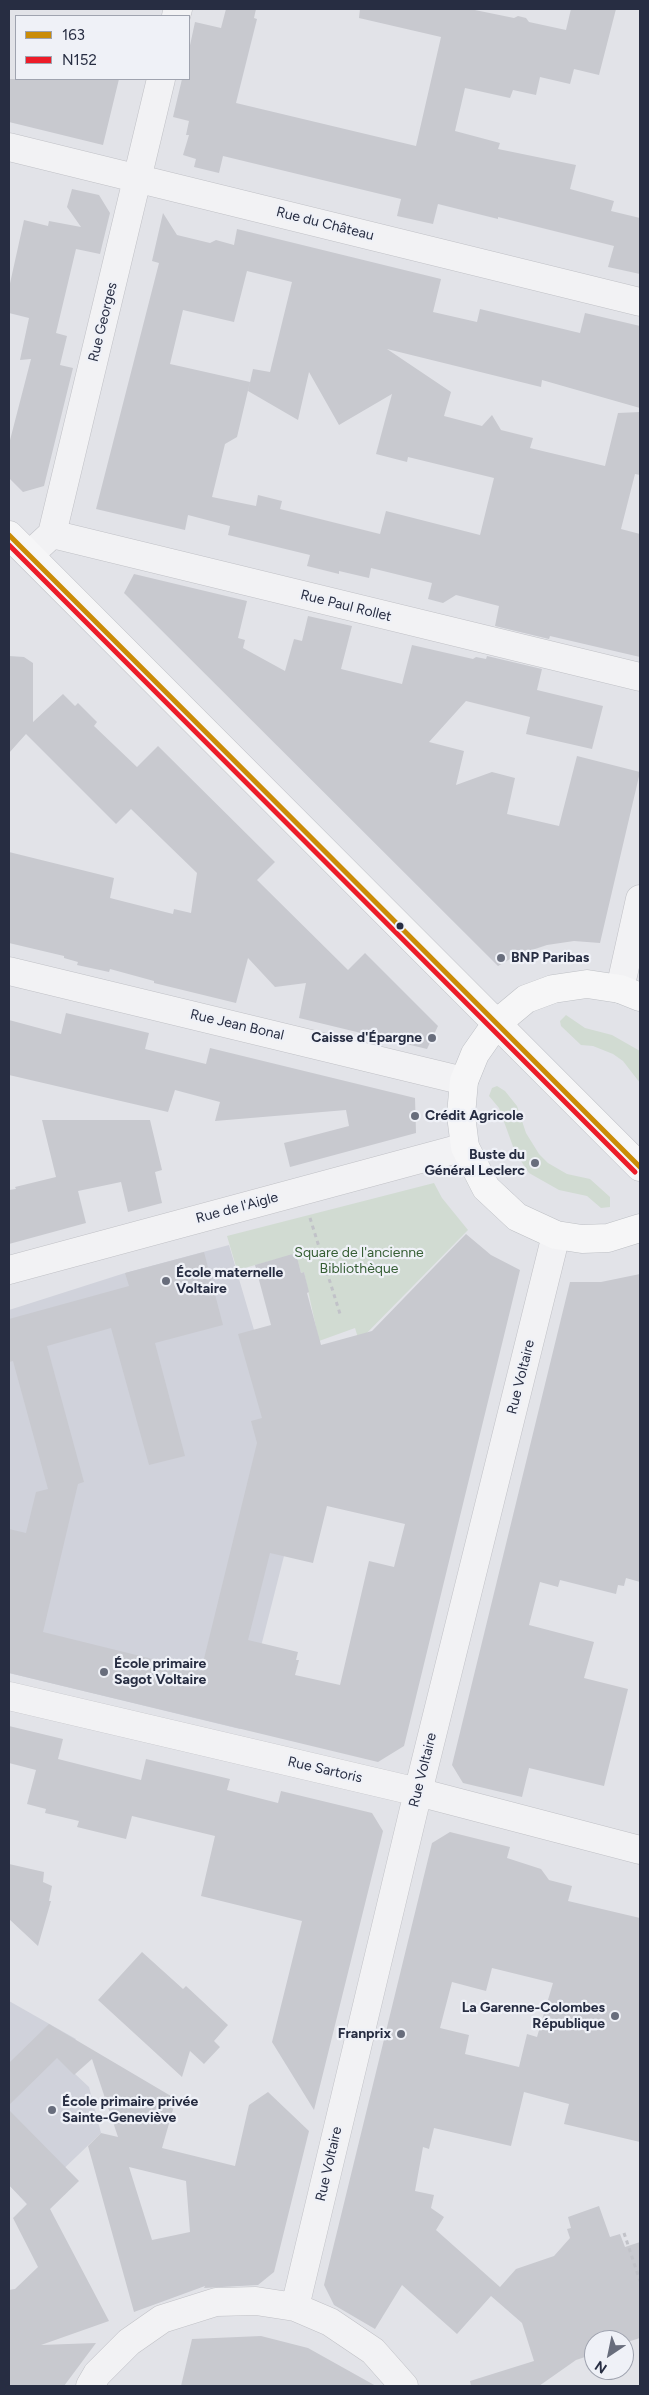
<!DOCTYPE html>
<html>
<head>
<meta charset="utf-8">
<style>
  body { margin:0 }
  #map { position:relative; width:649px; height:2395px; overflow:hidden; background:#e2e3e8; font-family:Figtree,sans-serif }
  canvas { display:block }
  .frame { position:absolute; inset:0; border:10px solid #272d42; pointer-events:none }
  .legend { position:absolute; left:15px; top:15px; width:175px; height:65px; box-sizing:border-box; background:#eff1f7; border:1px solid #9fa3af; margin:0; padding:6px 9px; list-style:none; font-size:15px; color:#272d42 }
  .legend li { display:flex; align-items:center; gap:10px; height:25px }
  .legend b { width:25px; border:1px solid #9fa3af }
  .north { position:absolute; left:584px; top:2330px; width:50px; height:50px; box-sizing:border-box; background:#eff1f7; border:1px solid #9fa3af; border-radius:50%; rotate:214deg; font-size:14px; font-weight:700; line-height:20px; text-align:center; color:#272d42 }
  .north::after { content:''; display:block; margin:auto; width:18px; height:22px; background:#686d7c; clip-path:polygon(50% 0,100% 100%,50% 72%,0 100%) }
</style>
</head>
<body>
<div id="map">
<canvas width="649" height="2395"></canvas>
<div class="frame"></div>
<ul class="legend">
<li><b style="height:6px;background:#ca8c07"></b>163</li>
<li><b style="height:6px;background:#ed1c29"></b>N152</li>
</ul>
<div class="north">N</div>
</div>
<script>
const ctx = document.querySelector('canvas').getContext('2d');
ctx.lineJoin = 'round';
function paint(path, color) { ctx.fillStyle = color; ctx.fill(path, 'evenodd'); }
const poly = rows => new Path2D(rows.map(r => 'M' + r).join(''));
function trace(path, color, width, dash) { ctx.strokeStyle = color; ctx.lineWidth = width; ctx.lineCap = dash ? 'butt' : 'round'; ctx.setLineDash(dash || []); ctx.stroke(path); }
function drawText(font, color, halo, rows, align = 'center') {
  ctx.font = font + ' Figtree,sans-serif'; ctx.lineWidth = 4.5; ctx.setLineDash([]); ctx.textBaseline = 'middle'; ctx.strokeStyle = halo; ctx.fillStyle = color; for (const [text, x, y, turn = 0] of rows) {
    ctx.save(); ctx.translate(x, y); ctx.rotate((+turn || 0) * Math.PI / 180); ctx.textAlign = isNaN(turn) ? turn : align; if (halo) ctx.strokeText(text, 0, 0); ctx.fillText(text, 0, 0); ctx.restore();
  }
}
paint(poly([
  [229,1245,254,1330,284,1556,240,1729,9,1673,9,1310,125,1273],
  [9,2001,76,2039,58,2058,89,2087,101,2133,27,2204,9,2185]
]), '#d0d2db');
paint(poly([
  [566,1015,585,1028,612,1035,640,1051,640,1083,623,1061,613,1054,593,1046,581,1045,561,1026,560,1021],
  [497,1086,505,1091,517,1106,526,1133,539,1154,548,1163,567,1174,590,1179,610,1197,610,1207,601,1208,587,1196,559,1190,529,1173,515,1152,499,1108,489,1096,492,1088],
  [434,1183,442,1198,468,1230,359,1341,355,1328,319,1341,304,1272,301,1273,296,1254,237,1270,227,1236]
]), '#d1dbd2');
paint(poly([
  [226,9,256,9,254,18,257,19,236,103,416,146,441,37,359,18,360,9,470,9,514,18,518,16,526,18,529,22,566,30,571,9,616,9,599,75,574,69,570,84,540,77,536,95,513,90,510,98,465,88,455,131,500,143,498,149,576,165,570,189,614,201,611,211,640,218,640,274,608,267,614,246,498,217,498,219,438,204,433,224,397,216,401,199,223,156,219,173,194,167,196,159,183,155,189,135,186,135,189,121,173,117,182,79,189,79,189,50,195,22,221,28],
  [9,79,119,79,103,145,9,122],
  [72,189,99,195,110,213,100,254,76,249,56,333,67,336,60,365,73,368,44,486,23,492,9,478,9,444,31,359,20,360,29,318,9,313,9,288,24,220,48,226,49,221,81,227,67,207],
  [163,213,177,235,210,243,216,240,234,245,237,229,441,279,433,312,477,322,480,309,580,333,585,313,640,326,640,408,542,380,541,387,387,349,451,392,444,416,482,426,492,415,501,430,533,438,530,448,605,466,618,413,640,412,640,475,635,474,621,529,640,534,640,657,550,636,549,639,495,626,499,606,456,595,443,603,428,599,432,583,371,568,369,578,339,571,339,574,307,566,310,555,228,535,230,526,188,515,185,530,96,509,159,263,152,261],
  [247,271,292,282,270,372,253,369,248,391,298,420,309,372,339,425,392,394,376,454,407,462,408,457,494,478,480,535,386,511,380,534,280,509,282,501,258,495,256,506,212,497,225,444,237,437,250,382,170,364,183,310,234,322],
  [134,574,247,601,238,638,245,640,243,648,285,671,294,639,302,641,308,616,352,626,341,669,402,684,412,645,473,659,476,657,486,659,487,656,542,669,537,690,603,706,592,749,526,734,530,717,466,701,429,742,464,751,456,785,492,772,515,778,507,814,559,826,577,756,640,772,600,943,574,941,547,945,517,955,498,966,124,593],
  [9,656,24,657,33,663,33,722,63,694,75,706,78,703,97,722,94,726,137,767,158,746,275,862,257,880,348,970,365,953,438,1026,427,1049,299,1018,306,983,275,987,248,958,236,1003,154,983,154,981,110,969,109,972,77,965,78,962,64,958,64,956,9,943,9,852,114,878,110,898,173,914,174,909,191,913,197,873,131,809,116,824,26,734,9,753],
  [66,1013,149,1033,145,1049,206,1064,210,1048,415,1098,416,1133,290,1167,284,1143,349,1126,346,1110,215,1121,220,1102,175,1090,168,1112,9,1075,9,1020,61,1034],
  [42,1120,150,1120,162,1170,155,1172,162,1203,128,1212,121,1182,78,1191,86,1223,9,1244,9,1190,16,1189,15,1187,56,1177],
  [466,1234,491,1255,520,1270,404,1746,378,1762,9,1673,9,1529,26,1533,36,1492,48,1489,13,1361,9,1362,9,1319,129,1286,125,1273,204,1252,223,1325,155,1343,185,1456,149,1465,111,1328,47,1346,84,1482,78,1484,43,1632,201,1671,257,1443,251,1421,262,1418,238,1334,271,1325,255,1265,296,1253,301,1273,304,1272,309,1292,307,1293,321,1345,372,1331],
  [327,1506,405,1524,394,1567,369,1561,340,1685,295,1675,299,1660,296,1660,298,1652,248,1640,270,1553,313,1563],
  [640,1274,640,1582,626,1578,624,1586,618,1585,616,1594,560,1580,558,1587,540,1582,529,1625,594,1642,584,1678,628,1689,604,1786,529,1768,522,1797,463,1783,452,1765,570,1282,601,1282],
  [9,1726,63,1739,58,1759,141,1780,146,1759,230,1779,227,1790,278,1803,281,1791,372,1813,383,1831,314,2110,272,2042,302,1921,201,1896,215,1836,132,1816,126,1839,77,1827,79,1821,45,1813,46,1809,27,1804,36,1770,9,1763],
  [450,1832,510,1847,507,1858,541,1869,549,1880,572,1886,568,1901,640,1918,640,2142,564,2124,569,2104,524,2092,511,2146,434,2128,429,2149,423,2147,415,2191,434,2195,431,2208,444,2217,436,2230,500,2287,516,2269,554,2256,570,2238,567,2229,571,2228,568,2217,599,2206,610,2237,620,2234,625,2247,640,2242,640,2338,624,2343,624,2340,594,2340,594,2354,576,2360,539,2386,471,2386,470,2381,534,2361,522,2323,491,2296,457,2334,402,2285,375,2329,334,2305,324,2285,432,1843],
  [492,1968,553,1983,537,2037,527,2034,519,2067,465,2054,469,2035,440,2028,452,1982,486,1991],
  [9,1864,44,1872,43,1882,52,1886,49,1901,51,1901,38,1946,9,1919],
  [142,1952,183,1989,186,1986,228,2025,214,2041,220,2047,204,2064,190,2051,182,2077,98,2000],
  [49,2024,176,2099,162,2148,235,2166,249,2105,268,2092,309,2131,274,2272,258,2285,204,2288,205,2286,134,2312,88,2146,101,2133,118,2137,92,2059,74,2075,57,2058,9,2105,9,2063],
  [129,2167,186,2181,190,2232,152,2240],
  [9,2110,79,2181,50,2209,109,2321,41,2345,96,2343,64,2386,9,2386,9,2290,15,2289,38,2267,13,2218,27,2204,9,2185],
  [261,2336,308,2348,376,2386,181,2386,192,2339]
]), '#c8c9cf');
const minor = poly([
  [176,16,178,9],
  [9,147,640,302],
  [52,534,640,677],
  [39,546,52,534,161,79],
  [9,971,464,1081],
  [620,989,640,899],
  [9,1270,465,1147],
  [9,1696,418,1792,640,1850],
  [295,2307,418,1792,556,1235],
  [90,2386,97,2374,129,2342,162,2319,216,2302,256,2301,295,2307,330,2322,373,2351,404,2386]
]);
const major = poly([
  [9,535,640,1167],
  [640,997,620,989,587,984,553,989,526,999,496,1024,475,1054,464,1081,461,1115,465,1147,486,1188,517,1217,556,1235,582,1239,608,1238,640,1228]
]);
trace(minor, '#c0c1c6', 29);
trace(major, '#bec0c5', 29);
trace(poly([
  [310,1218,341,1317],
  [624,2233,640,2281]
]), '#c1c2c8', 3, [4, 4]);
trace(minor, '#f2f2f4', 28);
trace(major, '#f6f6f7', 28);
trace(poly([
  [9,535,640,1167]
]), '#ca8c07', 5);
trace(poly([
  [9,545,635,1172]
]), '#ed1c29', 5);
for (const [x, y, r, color] of [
  [400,926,4.5,"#272d42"],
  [501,958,5,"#686d7c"],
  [432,1038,5,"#686d7c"],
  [415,1116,5,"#686d7c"],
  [535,1163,5,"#686d7c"],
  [166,1281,5,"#686d7c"],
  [104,1672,5,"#686d7c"],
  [615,2016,5,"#686d7c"],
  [401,2034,5,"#686d7c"],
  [52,2110,5,"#686d7c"]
]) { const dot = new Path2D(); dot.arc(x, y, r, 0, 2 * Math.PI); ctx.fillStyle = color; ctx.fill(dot); trace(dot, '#eff1f7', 2); }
drawText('14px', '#272d42', '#eff1f7', [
  ["Rue du Château",325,224,14],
  ["Rue Georges",103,322,-76],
  ["Rue Paul Rollet",346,606,14],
  ["Rue Jean Bonal",237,1025,13],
  ["Rue de l'Aigle",237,1208,-15],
  ["Rue Voltaire",521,1377,-76],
  ["Rue Sartoris",325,1770,13],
  ["Rue Voltaire",423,1770,-76],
  ["Rue Voltaire",329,2164,-77]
]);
drawText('bold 14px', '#272d42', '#eff1f7', [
  ["BNP Paribas",511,958],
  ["Caisse d'Épargne",422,1038,"right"],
  ["Crédit Agricole",425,1116],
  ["Buste du",525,1155,"right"],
  ["Général Leclerc",525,1171,"right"],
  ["École maternelle",176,1273],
  ["Voltaire",176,1289],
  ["École primaire",114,1664],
  ["Sagot Voltaire",114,1680],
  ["La Garenne-Colombes",605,2008,"right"],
  ["République",605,2024,"right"],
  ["Franprix",391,2034,"right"],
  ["École primaire privée",62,2102],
  ["Sainte-Geneviève",62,2118]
], 'left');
drawText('14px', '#365e34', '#eff1f7', [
  ["Square de l'ancienne",359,1253],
  ["Bibliothèque",359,1269]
]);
</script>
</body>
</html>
